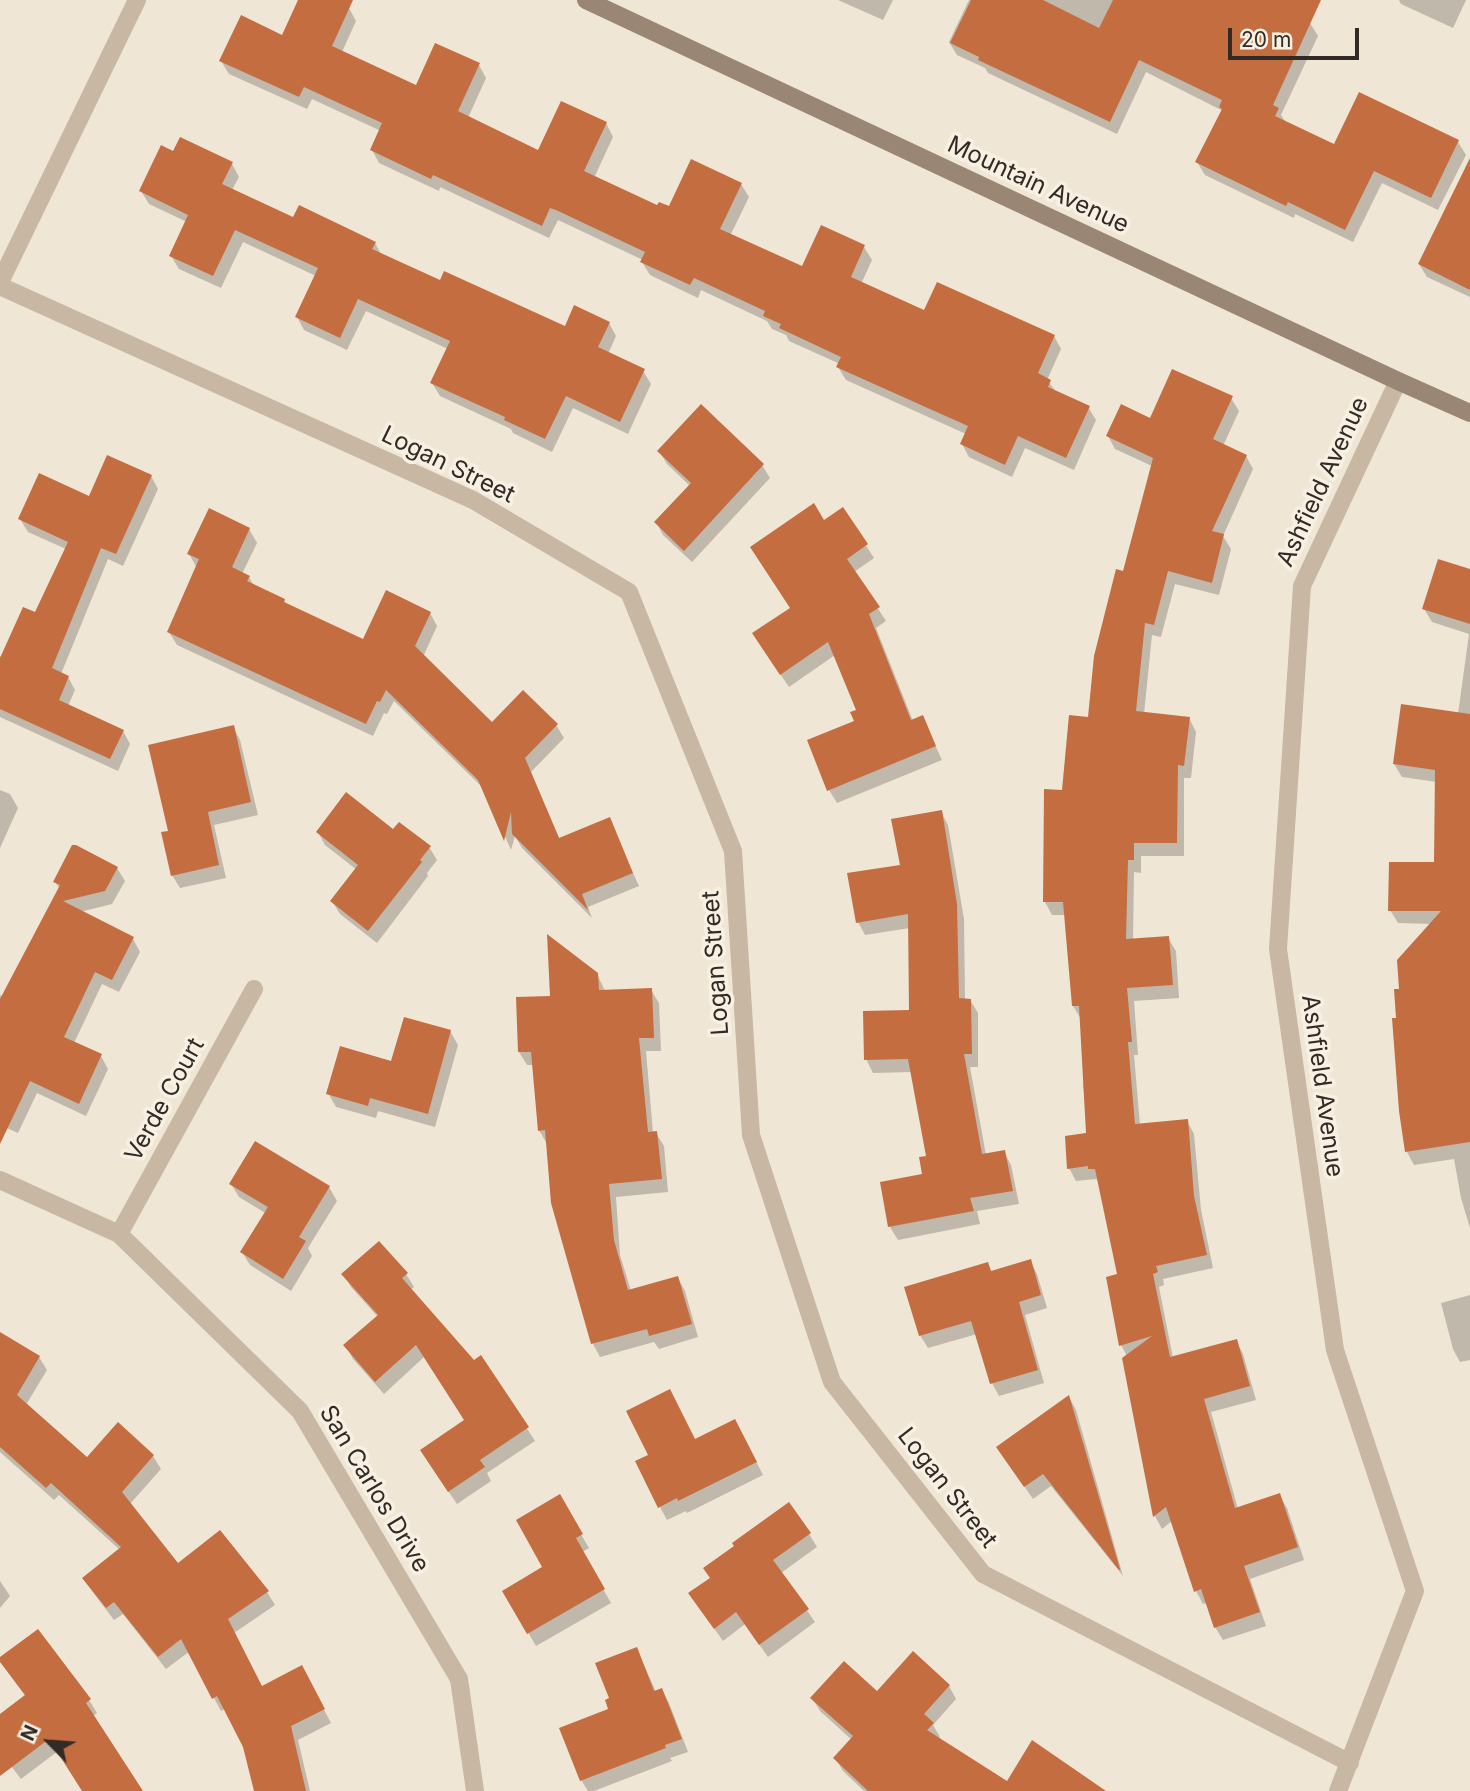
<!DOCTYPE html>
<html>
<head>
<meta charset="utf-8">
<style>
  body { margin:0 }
  #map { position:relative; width:1470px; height:1791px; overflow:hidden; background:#f0e6d6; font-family:Inter,sans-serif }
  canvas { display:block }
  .north { position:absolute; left:14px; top:1707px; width:70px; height:70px; -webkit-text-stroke:5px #f8f0e2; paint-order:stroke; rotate:295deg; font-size:19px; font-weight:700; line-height:28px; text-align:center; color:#322a25 }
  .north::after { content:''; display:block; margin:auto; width:24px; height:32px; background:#322a25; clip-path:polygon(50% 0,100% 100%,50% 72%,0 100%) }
  .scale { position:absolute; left:1228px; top:28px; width:131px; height:32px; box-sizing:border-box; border:4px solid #322a25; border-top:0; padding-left:9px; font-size:21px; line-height:24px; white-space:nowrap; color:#322a25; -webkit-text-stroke:5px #f8f0e2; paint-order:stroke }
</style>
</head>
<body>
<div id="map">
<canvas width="1470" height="1791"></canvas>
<div class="north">N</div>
<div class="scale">20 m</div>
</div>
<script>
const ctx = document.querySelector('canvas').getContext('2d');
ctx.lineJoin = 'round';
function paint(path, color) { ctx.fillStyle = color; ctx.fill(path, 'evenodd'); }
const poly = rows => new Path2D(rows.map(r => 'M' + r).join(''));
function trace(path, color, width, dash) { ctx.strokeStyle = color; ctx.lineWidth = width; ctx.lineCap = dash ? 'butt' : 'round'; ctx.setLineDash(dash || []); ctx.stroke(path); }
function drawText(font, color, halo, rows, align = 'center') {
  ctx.font = font + ' Inter,sans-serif'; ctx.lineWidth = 7; ctx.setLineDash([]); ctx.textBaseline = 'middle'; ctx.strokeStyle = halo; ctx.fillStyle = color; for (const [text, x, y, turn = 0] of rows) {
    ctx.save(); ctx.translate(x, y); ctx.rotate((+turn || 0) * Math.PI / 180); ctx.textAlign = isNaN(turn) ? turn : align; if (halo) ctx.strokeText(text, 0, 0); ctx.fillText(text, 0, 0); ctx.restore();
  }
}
paint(poly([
  [300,0,331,0,349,8,356,21,342,52,416,87,479,65,486,78,468,118,539,152,606,123,613,137,594,178,658,208,670,209,741,184,749,197,730,236,803,268,864,247,872,260,861,284,924,313,1054,336,1061,349,1047,380,1057,393,1088,407,1096,420,1074,470,1025,448,1012,477,969,457,962,444,966,434,846,380,838,367,840,364,789,341,786,335,772,329,767,321,701,290,698,298,650,275,642,262,643,260,558,220,549,238,440,187,439,191,379,163,372,150,381,131,312,99,307,109,229,74,221,61,283,37],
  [838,0,893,0,883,20],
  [969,0,1262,0,1310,23,1318,36,1281,115,1286,123,1335,146,1458,142,1466,155,1438,210,1382,183,1353,242,1295,214,1294,218,1205,175,1197,162,1223,111,1146,72,1117,134,988,73,985,68,957,55,949,42],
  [1399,0,1466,0,1453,28,1401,4],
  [174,153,232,164,239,177,232,190,294,219,375,243,382,256,440,283,566,328,609,323,616,336,608,354,643,371,651,384,628,434,573,408,552,452,513,433,511,429,440,396,432,383,448,349,366,311,347,350,304,330,297,317,316,276,243,242,221,288,179,269,171,256,187,222,149,204,141,191],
  [1470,217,1470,297,1427,277,1419,264],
  [1231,398,1239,411,1223,446,1246,456,1253,469,1223,536,1231,549,1219,595,1175,584,1161,637,1152,635,1144,714,1189,718,1196,732,1191,778,1184,778,1184,856,1141,856,1141,873,1134,872,1133,940,1168,938,1176,951,1179,998,1134,1001,1138,1055,1134,1055,1140,1125,1187,1121,1194,1134,1201,1210,1213,1268,1163,1279,1164,1285,1159,1287,1173,1358,1236,1341,1243,1354,1256,1400,1211,1412,1238,1509,1279,1495,1287,1508,1304,1560,1250,1579,1266,1626,1223,1640,1215,1627,1207,1603,1203,1604,1196,1591,1172,1521,1162,1529,1155,1516,1124,1358,1127,1356,1121,1345,1119,1275,1100,1182,1096,1179,1076,1181,1069,1168,1088,1135,1083,1083,1086,1083,1081,1019,1073,1006,1066,915,1052,915,1045,902,1064,791,1090,719,1152,466,1115,449,1108,436,1151,420],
  [659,451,762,465,770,478,692,562,663,535,656,522,690,486,667,464],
  [151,476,158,489,123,566,108,559,61,674,68,677,75,690,68,706,123,731,130,744,118,771,0,717,0,656,2,657,36,614,66,549,28,532,20,519,89,498],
  [843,510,874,558,854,572,886,621,876,628,913,721,922,717,942,760,837,803,829,790,856,722,858,711,835,655,789,687,762,647,792,609,824,522],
  [249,529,257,543,242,574,249,577,254,586,284,600,287,606,364,641,430,613,437,626,423,657,492,724,556,725,564,738,531,772,560,840,609,820,639,886,588,907,592,918,522,848,515,836,511,850,484,789,394,701,387,714,384,713,373,736,177,645,169,632,197,568,189,554],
  [1470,571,1470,1228,1461,1198,1454,1159,1414,1165,1407,1152,1401,1111,1398,1019,1432,924,1398,923,1390,910,1436,863,1437,782,1402,777,1394,764,1458,714,1469,634,1432,622,1424,609],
  [233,727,240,740,258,815,214,825,226,878,180,888,172,875,170,833],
  [0,790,10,794,18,808,0,848],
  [941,812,948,825,964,919,965,1000,970,1000,978,1013,978,1067,970,1067,986,1155,1004,1152,1011,1165,1019,1204,977,1211,980,1224,898,1240,890,1227,924,1176,928,1158,912,1072,873,1073,866,1059,911,1012,910,928,865,935,858,922],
  [318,832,429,847,437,860,427,873,428,876,377,943,340,914,332,901,357,870,325,845],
  [117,868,125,881,112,904,80,912,133,939,140,952,119,992,102,984,74,1043,101,1056,108,1069,86,1116,37,1093,18,1133,0,1125,0,995,3,997,60,889,55,882],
  [597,974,605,991,651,990,659,1003,661,1051,646,1051,653,1133,656,1133,664,1146,668,1192,616,1197,620,1255,631,1291,678,1278,685,1291,698,1337,659,1349,654,1342,600,1357,593,1344,553,1203,547,1144,539,1130,534,1065,527,1065,519,1052,551,998],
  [450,1031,458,1045,435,1127,378,1111,376,1118,336,1107,328,1093,392,1063],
  [231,1184,329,1187,337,1201,308,1248,312,1256,291,1291,250,1265,242,1252,267,1214,239,1197],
  [1030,1261,1037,1274,1047,1308,1025,1315,1044,1383,999,1396,992,1383,977,1334,928,1348,920,1335,987,1264,992,1272],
  [344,1274,406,1274,414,1287,410,1290,474,1362,481,1358,535,1441,487,1473,491,1481,457,1504,429,1463,466,1421,424,1357,384,1394,353,1359,346,1346,378,1317,351,1287],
  [1470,1295,1470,1360,1460,1362,1453,1349,1441,1303],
  [0,1334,39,1357,47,1370,26,1405,87,1460,119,1425,153,1456,161,1469,130,1504,178,1565,267,1592,275,1605,234,1633,262,1688,309,1681,331,1723,298,1740,310,1791,256,1791,245,1746,225,1709,221,1711,214,1698,190,1651,166,1669,123,1614,114,1620,92,1591,84,1578,120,1550,59,1495,54,1500,0,1452],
  [1069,1397,1076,1410,1123,1576,1051,1486,1033,1499,1006,1460],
  [742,1434,763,1475,687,1513,686,1511,667,1520,660,1507,695,1441],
  [559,1497,589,1548,582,1552,611,1603,536,1646,504,1591,545,1568],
  [809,1534,817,1547,781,1573,815,1622,768,1657,745,1624,723,1641,690,1594],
  [0,1581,10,1596,0,1608],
  [38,1631,89,1700,97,1713,93,1716,141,1791,84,1791,58,1751,21,1779,0,1752,0,1716,26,1697,8,1672],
  [637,1649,656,1692,662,1690,669,1703,688,1752,670,1758,672,1761,594,1791,588,1791,581,1780,610,1710,611,1699],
  [949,1686,956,1699,933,1725,940,1737,938,1739,1007,1783,1103,1791,864,1791,843,1771,835,1758,852,1740,820,1711,812,1698]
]), '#0003');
paint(poly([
  [298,0,353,0,332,46,416,85,435,43,480,63,458,111,538,150,561,101,607,122,584,171,657,205,659,202,669,206,691,159,742,183,720,229,802,266,821,225,865,245,851,277,924,310,937,282,1055,335,1038,373,1051,380,1048,387,1090,406,1066,458,1018,436,1005,465,960,444,968,426,836,367,841,357,779,328,781,324,763,316,765,311,694,278,690,285,640,262,645,252,556,210,550,208,542,226,433,175,431,179,370,150,382,123,304,87,299,97,219,61,241,15,282,35],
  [971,0,1043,0,1099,28,1113,0,1321,0,1273,105,1279,108,1275,116,1334,144,1359,92,1459,140,1431,198,1374,171,1345,230,1288,202,1286,206,1195,162,1222,109,1219,107,1222,100,1139,60,1110,122,978,60,979,57,950,43],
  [180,137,233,162,222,184,293,217,299,205,376,242,372,249,440,280,444,271,565,326,574,305,610,322,598,347,645,369,620,422,566,396,545,439,504,420,505,417,430,383,450,341,358,299,340,338,295,317,318,268,235,230,213,276,169,256,188,215,139,191,161,145,173,151],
  [1470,158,1470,290,1418,264],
  [1172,369,1233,396,1213,439,1247,455,1212,531,1224,534,1212,583,1168,571,1154,625,1145,623,1136,711,1190,717,1184,766,1178,765,1177,843,1134,843,1134,860,1128,860,1126,939,1169,936,1173,985,1127,988,1132,1042,1128,1042,1135,1124,1188,1119,1194,1196,1207,1255,1156,1266,1158,1272,1153,1274,1170,1357,1237,1339,1250,1386,1204,1399,1235,1508,1280,1493,1298,1547,1244,1566,1260,1612,1214,1628,1201,1589,1194,1592,1166,1507,1153,1517,1122,1358,1152,1336,1119,1346,1106,1277,1117,1274,1095,1169,1088,1169,1088,1166,1067,1169,1065,1136,1086,1133,1079,1006,1072,1006,1063,902,1043,902,1044,789,1062,790,1069,715,1088,717,1094,656,1116,569,1123,571,1153,458,1106,436,1121,404,1150,418],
  [701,404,764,464,684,551,654,522,691,483,657,451],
  [107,455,152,475,116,554,101,548,52,668,69,676,59,700,124,730,110,759,0,709,0,658,23,607,35,612,68,542,18,519,39,473,89,496],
  [814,503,824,520,843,507,868,544,847,559,880,607,869,614,911,720,923,715,936,746,827,791,807,740,854,721,850,712,856,710,828,642,780,675,752,633,790,608,750,547],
  [209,508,250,528,232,567,250,576,247,581,285,599,284,602,363,639,386,590,431,612,415,646,492,722,523,690,558,724,525,758,559,838,610,817,633,873,582,894,588,910,512,834,511,812,504,841,478,780,386,690,380,702,377,701,366,724,167,632,199,559,187,554],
  [1438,559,1470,569,1470,624,1422,609],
  [1401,704,1470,714,1470,1142,1405,1152,1399,1111,1392,1018,1396,1018,1394,989,1399,989,1397,960,1441,911,1388,911,1389,862,1434,862,1435,770,1393,764],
  [234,725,251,802,208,812,219,865,171,876,161,832,168,831,148,745],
  [346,792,393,829,399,822,431,846,420,860,422,862,368,931,330,901,358,865,316,832],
  [942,810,957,904,959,998,971,999,972,1054,964,1054,982,1154,1005,1150,1013,1191,970,1198,974,1211,888,1227,880,1182,922,1174,919,1157,926,1156,908,1059,864,1060,863,1011,909,1010,908,914,856,923,847,873,900,865,891,819],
  [72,845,76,845,118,867,105,891,63,901,134,937,112,980,95,972,64,1037,102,1054,79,1104,30,1081,0,1144,0,999,60,885,53,882],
  [547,934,598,973,599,990,652,988,654,1038,639,1038,648,1132,657,1131,662,1179,609,1184,614,1240,628,1290,678,1276,692,1324,649,1336,647,1329,591,1344,551,1203,545,1130,538,1131,531,1052,518,1052,516,997,550,996],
  [404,1017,451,1030,428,1114,370,1098,368,1106,326,1094,340,1046,391,1061],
  [255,1141,330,1186,299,1237,306,1241,283,1279,240,1252,268,1207,229,1184],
  [379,1241,408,1273,402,1278,474,1360,481,1355,529,1427,480,1460,485,1467,448,1492,420,1450,464,1420,416,1345,375,1382,343,1345,378,1315,341,1274],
  [1031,1259,1041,1295,1019,1302,1038,1370,990,1384,971,1321,919,1336,904,1287,988,1262,991,1271],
  [0,1332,40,1356,17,1395,87,1457,118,1422,154,1455,122,1492,178,1563,220,1530,269,1591,228,1619,262,1686,302,1665,325,1709,291,1726,306,1791,254,1791,243,1747,217,1696,212,1699,181,1639,158,1657,114,1602,106,1608,82,1578,121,1547,51,1483,46,1488,0,1447],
  [670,1389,695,1439,735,1419,757,1462,678,1501,677,1498,658,1508,635,1461,648,1455,626,1411],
  [1069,1395,1120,1569,1119,1570,1043,1474,1024,1487,996,1447],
  [560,1494,583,1534,576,1538,605,1589,527,1634,502,1591,542,1567,516,1520],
  [789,1502,811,1533,773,1560,809,1609,759,1645,736,1612,714,1629,688,1593,710,1578,703,1568,734,1546,732,1543],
  [38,1629,91,1699,86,1703,143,1791,82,1791,49,1739,0,1776,0,1714,25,1695,0,1662,0,1657],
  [637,1647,654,1691,662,1688,682,1739,665,1745,666,1748,580,1781,559,1728,608,1709,605,1700,609,1698,595,1663],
  [913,1651,950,1685,924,1714,934,1723,927,1730,1007,1781,1032,1740,1106,1791,868,1791,833,1758,853,1736,810,1698,844,1661,877,1691]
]), '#c36d41');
trace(poly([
  [0,282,137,0],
  [0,286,473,500,629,592,733,851,751,1135,832,1382,983,1574,1350,1763],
  [0,1180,119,1234,300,1411,459,1679,475,1791],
  [119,1234,254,989],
  [1338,1791,1415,1591,1335,1350,1278,949,1302,586,1398,381]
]), '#c7b7a3', 18);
trace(poly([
  [586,0,1398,381,1470,413]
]), '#9a8675', 18);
drawText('24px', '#322a25', '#f8f0e2', [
  ["Mountain Avenue",1038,185,25],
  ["Logan Street",448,465,26],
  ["Ashfield Avenue",1323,482,-65],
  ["Logan Street",716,963,-94],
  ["Ashfield Avenue",1322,1086,82],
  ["Verde Court",165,1100,-61],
  ["Logan Street",947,1488,52],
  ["San Carlos Drive",374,1489,59]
]);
</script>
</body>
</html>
